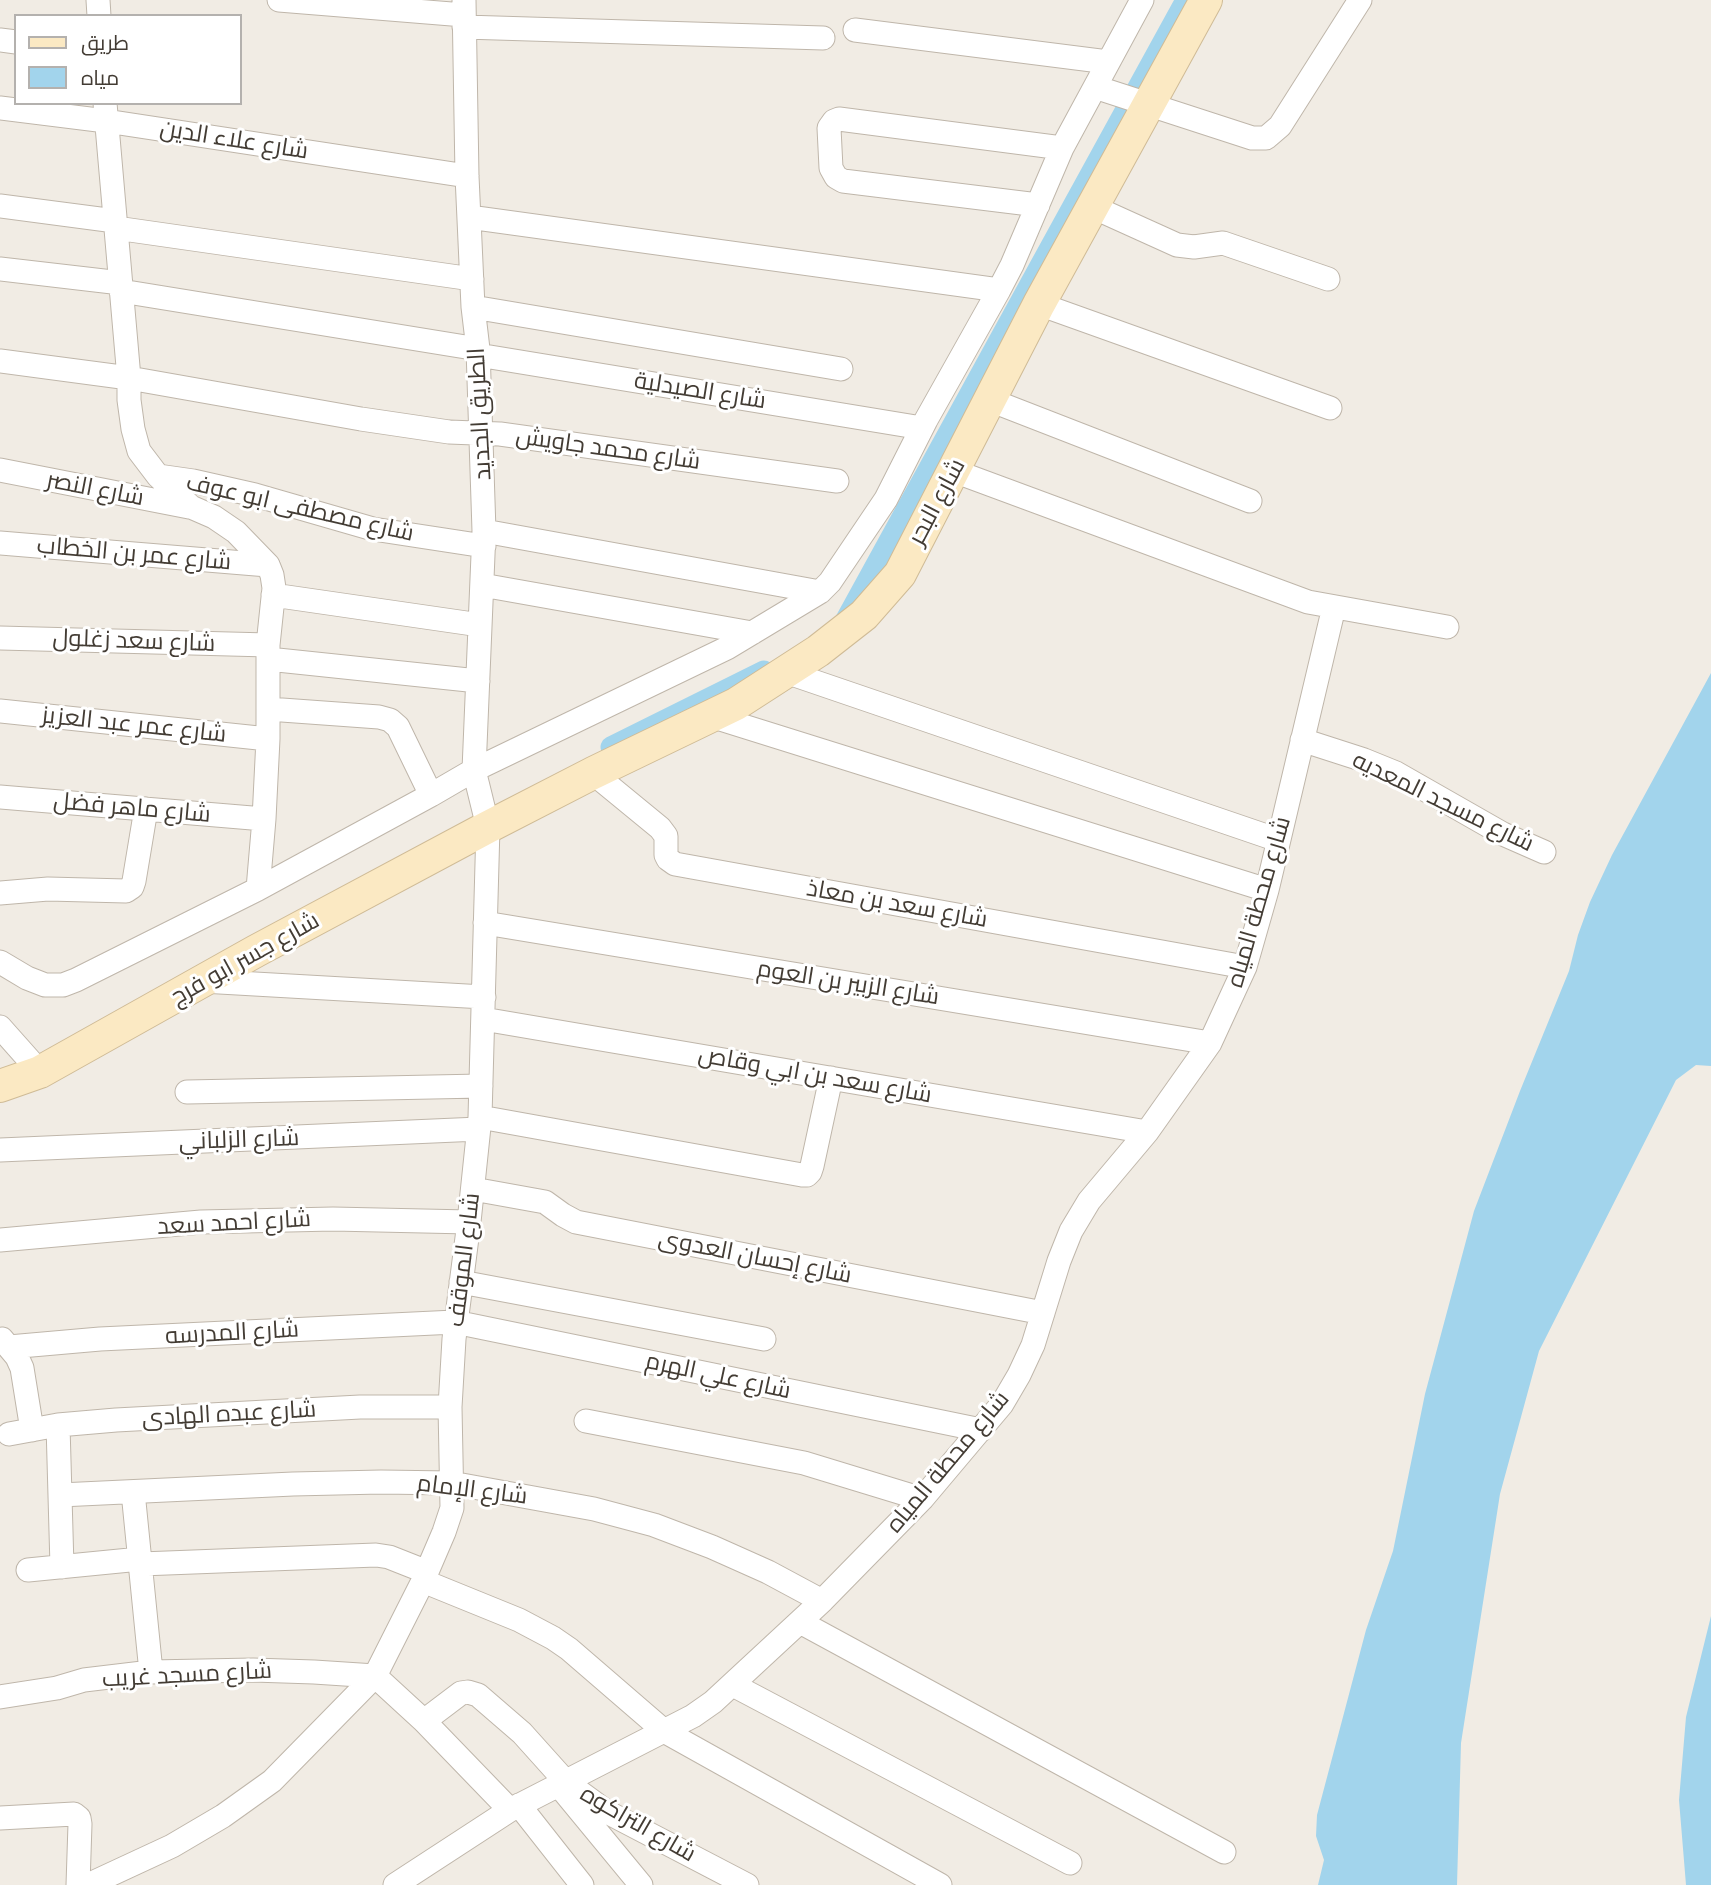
<!DOCTYPE html>
<html>
<head>
<meta charset="utf-8">
<style>
  body { margin:0 }
  #map { position:relative; width:1711px; height:1885px; overflow:hidden; background:#f1ece4; font-family:Cabin,Cairo,sans-serif }
  canvas { display:block }
  .legend { position:absolute; left:14px; top:14px; width:228px; height:91px; box-sizing:border-box; background:#fff; border:2px solid #b4b1ae; margin:0; padding:9px 12px; list-style:none; font-size:21px; color:#433c34 }
  .legend li { display:flex; align-items:center; gap:14px; height:35px }
  .legend b { width:35px; border:2px solid #b4b1ae }
</style>
</head>
<body>
<div id="map">
<canvas width="1711" height="1885"></canvas>
<ul class="legend">
<li><b style="height:9px;background:#fbe9c3"></b>طريق</li>
<li><b style="height:19px;background:#a2d4ec"></b>مياه</li>
</ul>
</div>
<script>
const ctx = document.querySelector('canvas').getContext('2d');
ctx.lineJoin = 'round';
function paint(path, color) { ctx.fillStyle = color; ctx.fill(path, 'evenodd'); }
const poly = rows => new Path2D(rows.map(r => 'M' + r).join(''));
function trace(path, color, width, dash) { ctx.strokeStyle = color; ctx.lineWidth = width; ctx.lineCap = dash ? 'butt' : 'round'; ctx.setLineDash(dash || []); ctx.stroke(path); }
function drawText(font, color, halo, rows, align = 'center') {
  ctx.font = font + ' Cabin,Cairo,sans-serif'; ctx.lineWidth = 6; ctx.setLineDash([]); ctx.textBaseline = 'middle'; ctx.strokeStyle = halo; ctx.fillStyle = color; for (const [text, x, y, turn = 0] of rows) {
    ctx.save(); ctx.translate(x, y); ctx.rotate((+turn || 0) * Math.PI / 180); ctx.textAlign = isNaN(turn) ? turn : align; if (halo) ctx.strokeText(text, 0, 0); ctx.fillText(text, 0, 0); ctx.restore();
  }
}
paint(poly([
  [1711,673,1711,1066,1696,1065,1676,1080,1539,1351,1500,1494,1461,1743,1457,1885,1318,1885,1324,1860,1316,1836,1317,1815,1366,1630,1393,1551,1425,1394,1474,1211,1520,1091,1569,971,1578,935,1590,902,1612,855],
  [1711,1616,1711,1885,1686,1885,1679,1800,1686,1717]
]), '#a2d4ec');
trace(poly([
  [844,623,1186,0],
  [611,747,764,671]
]), '#a2d4ec', 21);
const street = poly([
  [98,0,99,16],
  [279,0,464,15],
  [464,27,823,38],
  [855,30,1108,62],
  [0,40,16,42],
  [1095,87,1252,138,1266,138,1280,126,1360,0],
  [105,103,129,378,129,400,133,429,139,451,158,476,191,507,214,517,236,532,268,565,272,575,274,588,268,645,268,739,264,819,258,889],
  [0,108,106,121,467,176],
  [1038,205,843,181,836,177,831,168,829,128,834,121,839,119,1062,148],
  [0,206,115,221],
  [1093,207,1177,245,1194,247,1223,243,1328,279],
  [469,217,999,290],
  [116,228,472,279],
  [0,269,121,283],
  [121,291,478,349],
  [1039,304,1330,408],
  [473,307,841,369],
  [478,355,922,428],
  [0,361,129,378,361,419,449,432,500,434,837,481],
  [990,400,1250,501],
  [0,470,189,507],
  [954,471,1308,602,1447,627],
  [158,476,193,481,255,495,373,529,484,546],
  [484,531,820,592],
  [0,543,268,565],
  [482,585,752,633],
  [273,595,480,625],
  [0,638,268,645],
  [268,659,478,681],
  [786,672,1278,840],
  [268,709,379,717,390,720,398,727,431,795],
  [0,711,268,739],
  [711,716,1267,890],
  [1302,740,1364,760,1396,773,1503,834,1544,852],
  [593,773,660,828,666,836,666,855,668,859,675,864,1245,967],
  [0,797,264,819],
  [0,893,48,889,126,891,132,887,134,881,146,809],
  [485,923,1210,1043],
  [0,962,27,978,45,985,63,985,76,980,258,889,431,795,474,770,727,648,820,592,830,582,886,499,926,420,999,290,1012,265,1062,148,1142,0],
  [202,981,484,997],
  [483,1019,1147,1132],
  [0,1027,40,1072],
  [187,1092,481,1086],
  [480,1117,802,1175,807,1175,810,1172,812,1166,831,1078],
  [0,1150,479,1129],
  [473,1189,545,1202,563,1215,576,1222,1043,1313],
  [0,1240,201,1222,333,1219,469,1222],
  [461,1282,764,1339],
  [2,1339,17,1357,22,1368,32,1430],
  [9,1347,100,1339,455,1322,981,1430],
  [586,1421,804,1463,922,1499],
  [58,1425,62,1567],
  [9,1434,58,1425,116,1420,360,1407,450,1407],
  [133,1492,151,1672],
  [60,1495,293,1484,381,1482,451,1483,594,1509,654,1525,712,1547,768,1572,822,1601],
  [141,1564,376,1555,389,1557,427,1572],
  [28,1570,140,1559],
  [423,1581,519,1620,553,1638,569,1649,664,1731,940,1885],
  [800,1622,1224,1852],
  [375,1676,424,1721,510,1810],
  [733,1685,1070,1863],
  [0,1697,57,1688,84,1680,151,1672,253,1670,314,1672,375,1676],
  [424,1721,461,1693,468,1692,478,1695,522,1733,566,1782,607,1812,747,1885],
  [561,1788,641,1885],
  [519,1805,582,1885],
  [0,1818,74,1814,79,1818,80,1824,78,1885],
  [88,1885,172,1846,223,1816,272,1781,375,1676,423,1581,444,1532,452,1508,450,1407,454,1339,469,1222,480,1117,488,827,474,770,484,531,478,349,473,307,467,176,464,0],
  [395,1885,510,1810,693,1716,713,1702,822,1601,922,1499,1002,1404,1019,1375,1033,1345,1059,1261,1071,1231,1089,1201,1147,1132,1210,1043,1245,967,1267,890,1334,607]
]);
const secondary = poly([
  [0,1086,40,1072,256,951,488,827,593,773,736,704,818,651,864,615,900,574,1039,304,1206,0]
]);
trace(street, '#bfb6aa', 25);
trace(secondary, '#cfbb96', 34);
trace(street, '#fff', 23);
trace(secondary, '#fbe9c3', 32);
drawText('24px', '#433c34', '#fff', [
  ["شارع علاء الدين",234,140,9],
  ["شارع الصيدلية",700,391,9],
  ["الطريق الجديد",480,414,-93],
  ["شارع محمد جاويش",608,449,8],
  ["شارع النصر",95,489,11],
  ["شارع البحر",937,502,-62],
  ["شارع مصطفى ابو عوف",300,508,13],
  ["شارع عمر بن الخطاب",134,554,5],
  ["شارع سعد زغلول",134,641,2],
  ["شارع عمر عبد العزيز",134,725,6],
  ["شارع مسجد المعديه",1443,802,26],
  ["شارع ماهر فضل",132,808,5],
  ["شارع محطة المياه",1259,902,-74],
  ["شارع سعد بن معاذ",897,904,10],
  ["شارع جسر ابو فرج",245,959,-29],
  ["شارع الزبير بن العوم",848,983,9],
  ["شارع سعد بن ابي وقاص",815,1075,10],
  ["شارع الزلباني",239,1140,-2],
  ["شارع احمد سعد",234,1223,-3],
  ["شارع إحسان العدوى",755,1257,11],
  ["شارع الموقف",464,1260,-83],
  ["شارع المدرسه",232,1333,-3],
  ["شارع علي الهرم",718,1376,12],
  ["شارع عبده الهادى",229,1414,-3],
  ["شارع محطة المياه",948,1462,-50],
  ["شارع الإمام",472,1490,7],
  ["شارع مسجد غريب",187,1675,-3],
  ["شارع التراكوه",638,1824,30]
]);
</script>
</body>
</html>
